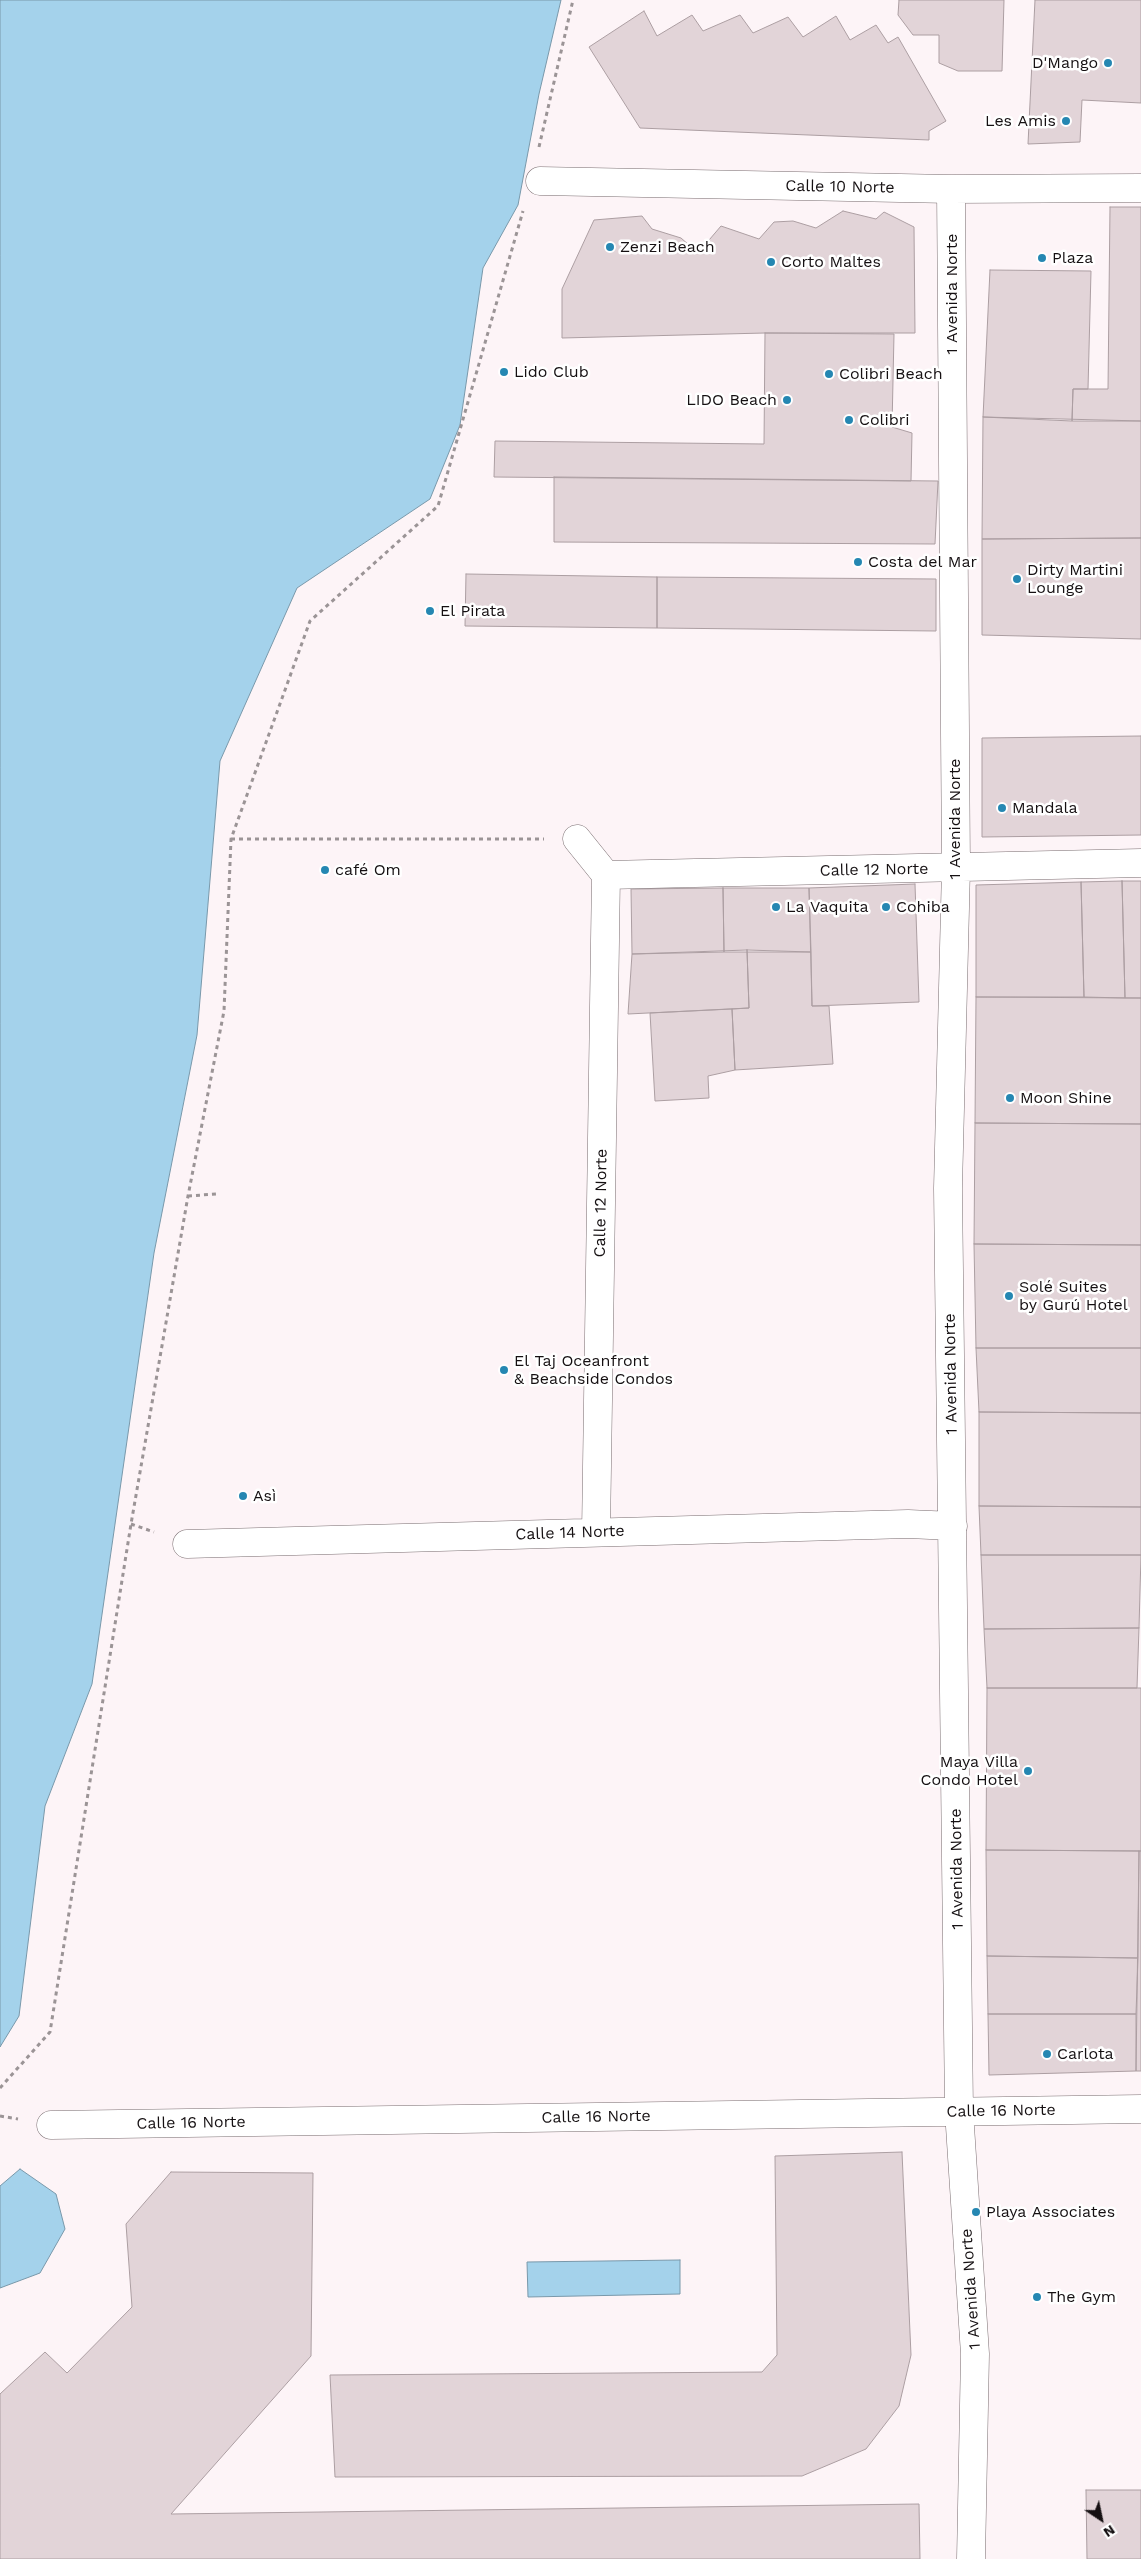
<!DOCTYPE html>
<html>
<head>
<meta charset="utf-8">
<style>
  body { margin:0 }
  #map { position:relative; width:1141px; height:2559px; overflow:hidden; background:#fdf4f7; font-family:"Work Sans",sans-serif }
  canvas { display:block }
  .north { position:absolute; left:1076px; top:2494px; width:50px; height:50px; -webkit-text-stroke:4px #fff; paint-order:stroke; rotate:146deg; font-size:14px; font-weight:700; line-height:20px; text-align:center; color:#151012 }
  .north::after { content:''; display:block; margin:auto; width:18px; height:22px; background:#151012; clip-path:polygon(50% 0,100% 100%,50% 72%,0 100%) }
</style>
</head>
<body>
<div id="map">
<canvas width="1141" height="2559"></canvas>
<div class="north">N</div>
</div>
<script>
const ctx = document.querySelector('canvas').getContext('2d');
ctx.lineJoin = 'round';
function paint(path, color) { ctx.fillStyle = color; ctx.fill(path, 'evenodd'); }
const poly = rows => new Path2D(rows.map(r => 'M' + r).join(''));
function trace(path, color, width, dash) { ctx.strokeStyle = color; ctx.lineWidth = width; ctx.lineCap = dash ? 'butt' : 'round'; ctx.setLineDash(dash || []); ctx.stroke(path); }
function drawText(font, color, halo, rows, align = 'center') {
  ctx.font = font + ' "Work Sans",sans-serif'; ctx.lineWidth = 5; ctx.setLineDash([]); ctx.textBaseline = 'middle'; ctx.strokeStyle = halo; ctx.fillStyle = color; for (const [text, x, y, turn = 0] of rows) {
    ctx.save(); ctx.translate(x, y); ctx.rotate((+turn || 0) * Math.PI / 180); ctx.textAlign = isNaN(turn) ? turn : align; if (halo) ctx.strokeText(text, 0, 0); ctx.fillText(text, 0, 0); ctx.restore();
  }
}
const water = poly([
  [0,0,561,0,539,94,518,205,483,268,460,425,430,499,297,588,220,761,197,1035,154,1253,92,1684,45,1806,19,2016,0,2047,0,0],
  [20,2169,56,2194,65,2229,40,2273,0,2288,0,2186,20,2169],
  [680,2260,680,2294,528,2297,527,2262,680,2260]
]);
paint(water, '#a4d2eb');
trace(water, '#7998aa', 1);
const building = poly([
  [899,0,1004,0,1002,71,958,71,939,63,939,35,913,35,898,15,899,0],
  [1035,0,1141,0,1141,103,1082,100,1080,142,1028,144,1035,0],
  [644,11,657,36,692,15,703,31,740,15,753,33,788,17,803,37,836,16,850,40,876,25,888,43,898,37,946,121,929,131,929,140,640,128,589,47,644,11],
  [1110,207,1141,207,1141,421,1072,421,1073,389,1108,389,1110,207],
  [843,211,876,219,884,212,914,227,915,333,765,333,562,338,562,289,594,220,642,216,652,229,681,238,698,253,721,226,759,239,774,222,793,221,816,228,843,211],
  [990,270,1091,271,1088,389,1073,389,1072,421,983,417,990,270],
  [765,333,894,334,892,427,912,433,911,481,494,477,495,441,764,444,765,333],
  [983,417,1141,421,1141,538,982,539,983,417],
  [554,477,938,481,935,544,554,542,554,477],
  [1141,538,1141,639,982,635,982,539,1141,538],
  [466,574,657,577,657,628,465,626,466,574],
  [657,577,936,579,936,631,657,628,657,577],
  [1141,736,1141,835,982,837,982,738,1141,736],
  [1122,881,1125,998,1084,997,1081,882,1122,881],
  [1122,881,1141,881,1141,998,1125,998,1122,881],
  [1081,882,1084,997,976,997,976,885,1081,882],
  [915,884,919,1002,812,1006,809,888,915,884],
  [723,888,724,952,632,954,631,889,723,888],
  [723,888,809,888,811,952,724,952,723,888],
  [747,950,749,1008,628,1014,632,954,747,950],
  [747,950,811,952,812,1006,829,1006,833,1064,735,1070,732,1009,749,1008,747,950],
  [976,997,1141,998,1141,1124,975,1123,976,997],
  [732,1009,735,1070,708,1076,709,1098,655,1101,650,1013,732,1009],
  [975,1123,1141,1124,1141,1245,974,1244,975,1123],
  [974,1244,1141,1245,1141,1348,976,1348,974,1244],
  [976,1348,1141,1348,1141,1413,979,1412,976,1348],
  [979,1412,1141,1413,1141,1507,979,1506,979,1412],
  [979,1506,1141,1507,1141,1555,981,1555,979,1506],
  [981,1555,1141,1555,1139,1628,984,1629,981,1555],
  [1139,1628,1137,1688,987,1688,984,1629,1139,1628],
  [987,1688,1141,1688,1141,1851,986,1850,987,1688],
  [986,1850,1139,1851,1138,1958,987,1956,986,1850],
  [1139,1851,1141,1851,1141,2071,1136,2071,1139,1851],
  [987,1956,1138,1958,1136,2014,988,2014,987,1956],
  [988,2014,1136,2014,1136,2071,989,2075,988,2014],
  [902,2152,911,2355,899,2406,866,2449,802,2476,335,2477,330,2375,762,2372,777,2355,775,2156,902,2152],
  [171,2172,313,2173,311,2356,171,2514,919,2504,920,2559,0,2559,0,2394,45,2352,67,2373,132,2307,126,2224,171,2172],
  [1086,2490,1141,2490,1141,2559,1087,2559,1086,2490]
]);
paint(building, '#e2d4d8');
trace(building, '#ac9ea2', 1);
const minor = poly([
  [540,181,951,189,1141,188],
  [951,189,956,868,948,1188,959,2111,975,2354,971,2559],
  [577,839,606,875,1141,863],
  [596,1532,606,875],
  [187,1544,908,1524,953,1526],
  [51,2125,1141,2109]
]);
trace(minor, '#7a6e71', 29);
trace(poly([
  [539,147,573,0],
  [231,839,544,839],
  [188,1196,216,1194],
  [131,1524,154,1532],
  [0,2088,50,2032,131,1524,188,1196,224,1011,231,839,310,621,438,506,523,211],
  [0,2116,18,2119]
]), '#9b9496', 3, [4, 4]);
trace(minor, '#fff', 28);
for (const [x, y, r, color] of [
  [1108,63,5,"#2587b2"],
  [1066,121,5,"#2587b2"],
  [610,247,5,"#2587b2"],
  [1042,258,5,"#2587b2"],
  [771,262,5,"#2587b2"],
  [504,372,5,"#2587b2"],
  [829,374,5,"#2587b2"],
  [787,400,5,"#2587b2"],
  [849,420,5,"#2587b2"],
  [858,562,5,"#2587b2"],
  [1017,579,5,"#2587b2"],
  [430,611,5,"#2587b2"],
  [1002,808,5,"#2587b2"],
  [325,870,5,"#2587b2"],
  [776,907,5,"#2587b2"],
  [886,907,5,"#2587b2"],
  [1010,1098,5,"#2587b2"],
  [1009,1296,5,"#2587b2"],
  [504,1370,5,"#2587b2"],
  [243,1496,5,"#2587b2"],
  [1028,1771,5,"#2587b2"],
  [1047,2054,5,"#2587b2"],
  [976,2212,5,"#2587b2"],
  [1037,2297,5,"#2587b2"]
]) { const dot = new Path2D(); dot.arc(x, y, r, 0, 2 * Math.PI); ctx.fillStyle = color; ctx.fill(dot); trace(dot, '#fff', 2); }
drawText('16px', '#151012', '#fff', [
  ["D'Mango",1098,63,"right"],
  ["Les Amis",1056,121,"right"],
  ["Zenzi Beach",620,247],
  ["Plaza",1052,258],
  ["Corto Maltes",781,262],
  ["Lido Club",514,372],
  ["Colibri Beach",839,374],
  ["LIDO Beach",777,400,"right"],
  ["Colibri",859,420],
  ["Costa del Mar",868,562],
  ["Dirty Martini",1027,570],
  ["Lounge",1027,588],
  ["El Pirata",440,611],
  ["Mandala",1012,808],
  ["café Om",335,870],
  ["La Vaquita",786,907],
  ["Cohiba",896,907],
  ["Moon Shine",1020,1098],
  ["Solé Suites",1019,1287],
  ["by Gurú Hotel",1019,1305],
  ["El Taj Oceanfront",514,1361],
  ["& Beachside Condos",514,1379],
  ["Asì",253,1496],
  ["Maya Villa",1018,1762,"right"],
  ["Condo Hotel",1018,1780,"right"],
  ["Carlota",1057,2054],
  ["Playa Associates",986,2212],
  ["The Gym",1047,2297]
], 'left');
drawText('16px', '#151012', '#fff', [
  ["Calle 10 Norte",840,187,1],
  ["1 Avenida Norte",952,294,-90],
  ["1 Avenida Norte",955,819,-90],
  ["Calle 12 Norte",874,870,-1],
  ["Calle 12 Norte",601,1203,-89],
  ["1 Avenida Norte",951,1374,-91],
  ["Calle 14 Norte",570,1533,-2],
  ["1 Avenida Norte",957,1869,-91],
  ["Calle 16 Norte",1001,2111,-1],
  ["Calle 16 Norte",596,2117,-1],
  ["Calle 16 Norte",191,2123,-1],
  ["1 Avenida Norte",971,2289,-94]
]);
</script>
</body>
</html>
